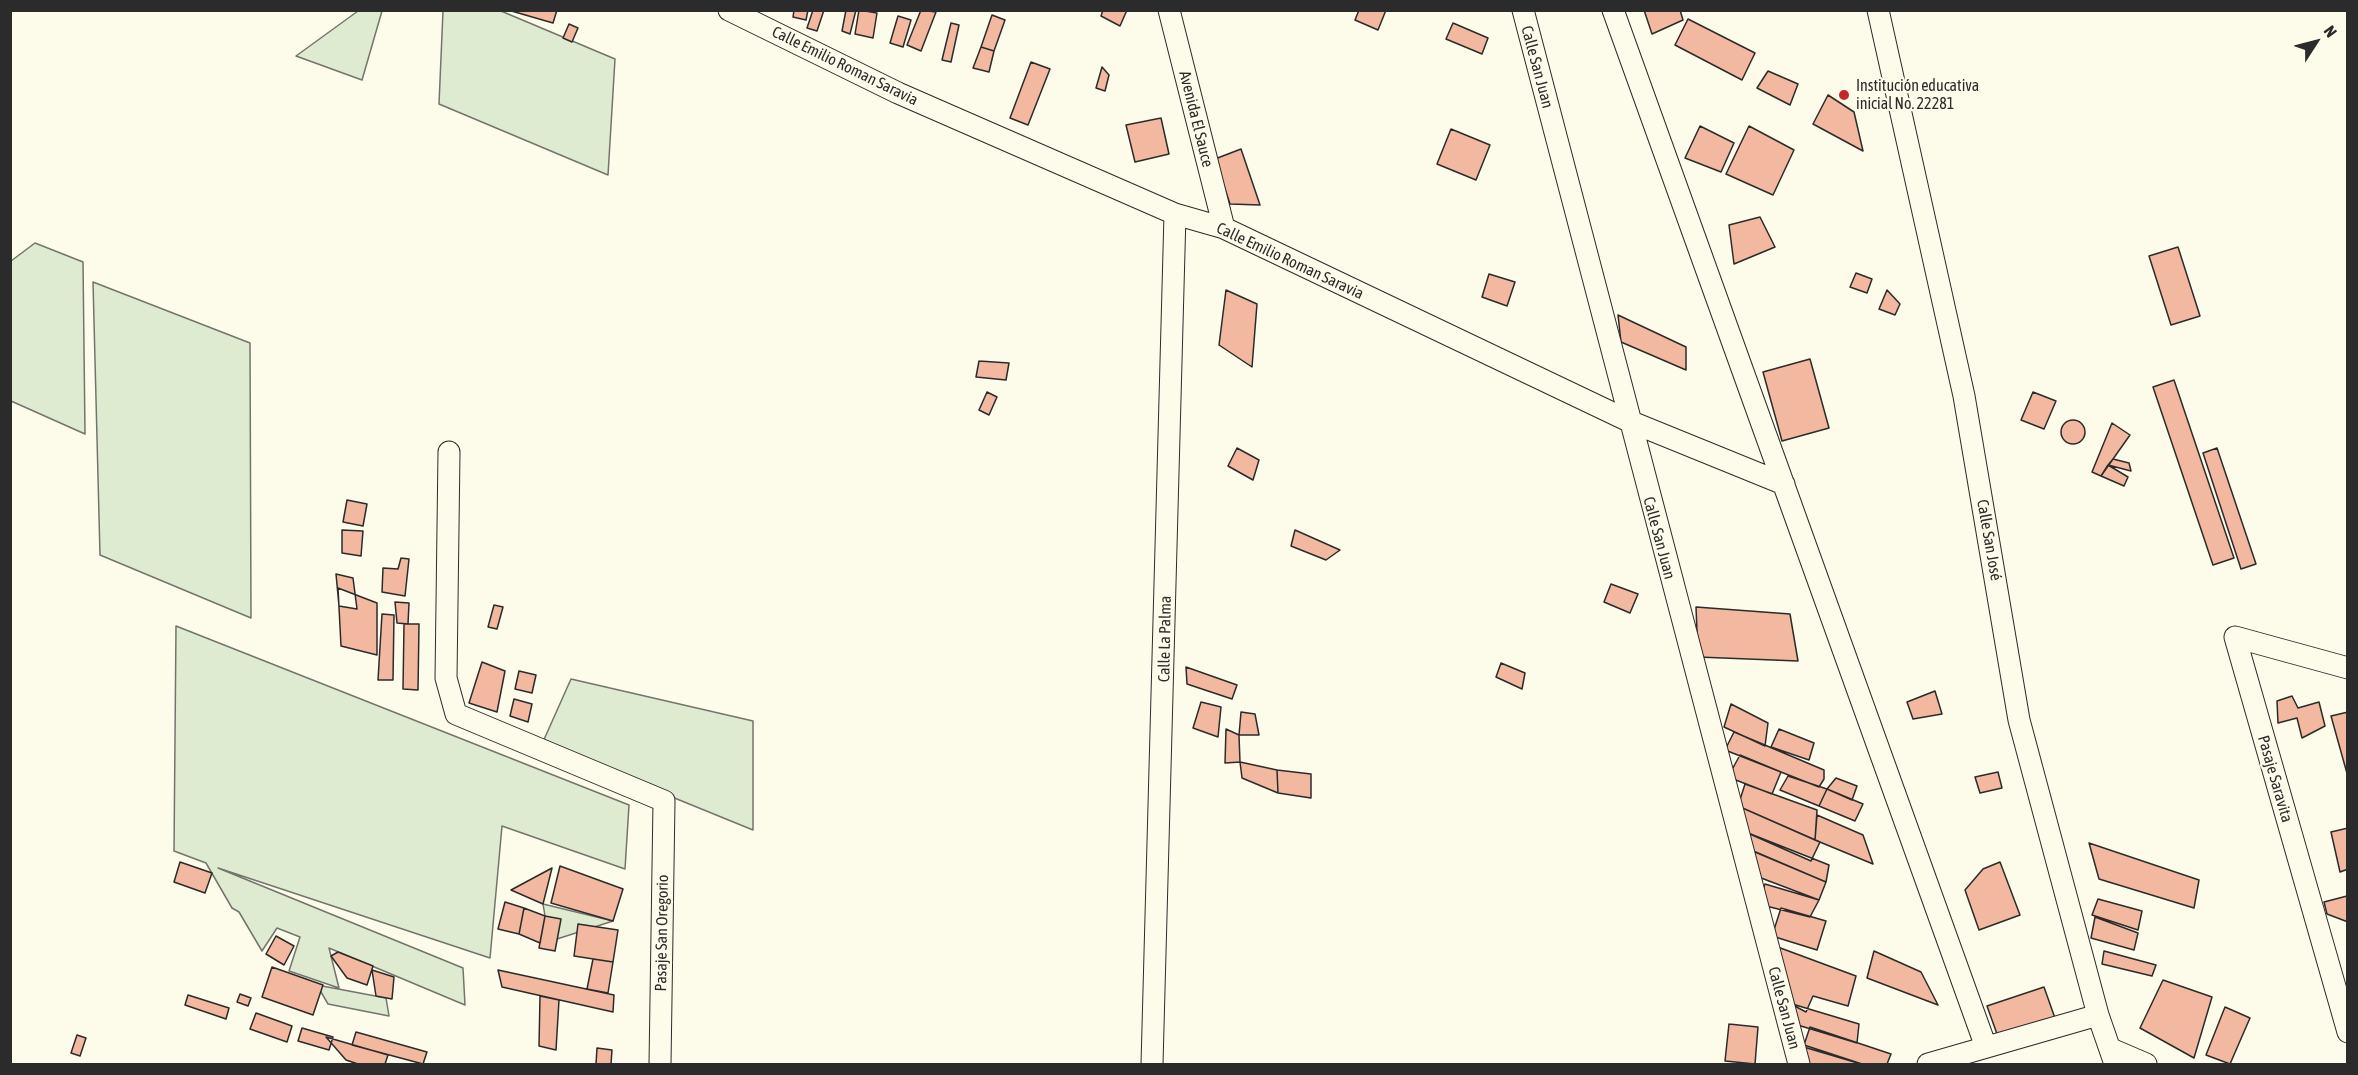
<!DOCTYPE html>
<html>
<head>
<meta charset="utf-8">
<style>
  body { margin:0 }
  #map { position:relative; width:2358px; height:1075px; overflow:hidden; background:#fdfbea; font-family:"Asap Condensed",sans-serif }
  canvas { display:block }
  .frame { position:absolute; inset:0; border:12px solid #2b2b2b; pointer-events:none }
  .north { position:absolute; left:2286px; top:12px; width:60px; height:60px; -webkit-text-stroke:4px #fdfbea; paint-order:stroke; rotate:54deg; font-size:16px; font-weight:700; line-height:24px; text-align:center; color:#2b2b2b }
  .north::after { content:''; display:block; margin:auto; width:21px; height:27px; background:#2b2b2b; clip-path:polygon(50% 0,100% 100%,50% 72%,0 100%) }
</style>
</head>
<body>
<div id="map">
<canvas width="2358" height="1075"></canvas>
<div class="frame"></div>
<div class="north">N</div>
</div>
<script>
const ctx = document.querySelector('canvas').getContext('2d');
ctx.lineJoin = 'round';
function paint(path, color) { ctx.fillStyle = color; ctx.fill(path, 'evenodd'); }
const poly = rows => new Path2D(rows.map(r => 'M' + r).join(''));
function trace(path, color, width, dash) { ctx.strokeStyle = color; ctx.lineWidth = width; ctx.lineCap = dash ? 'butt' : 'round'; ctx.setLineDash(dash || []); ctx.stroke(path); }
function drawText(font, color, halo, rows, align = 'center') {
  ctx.font = font + ' "Asap Condensed",sans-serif'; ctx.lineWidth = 4.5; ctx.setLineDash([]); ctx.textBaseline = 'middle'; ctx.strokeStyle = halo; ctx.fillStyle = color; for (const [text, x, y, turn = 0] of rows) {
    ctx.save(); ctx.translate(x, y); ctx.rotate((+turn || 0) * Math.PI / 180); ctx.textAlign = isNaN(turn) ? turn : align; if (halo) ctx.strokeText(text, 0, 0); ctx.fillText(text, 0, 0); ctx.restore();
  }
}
const green = poly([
  [358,11,382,11,362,80,296,56,358,11],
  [443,11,501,11,615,59,608,175,439,104,443,11],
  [35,243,83,262,85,434,11,401,11,261,35,243],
  [93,282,250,343,251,618,100,555,93,282],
  [176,626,629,805,625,869,502,826,490,958,218,868,463,968,465,1005,329,948,339,988,289,971,300,937,277,928,262,951,239,912,232,908,206,863,174,851,176,626],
  [571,679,753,721,753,830,542,744,571,679],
  [543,904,613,921,557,939,545,916,543,904],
  [317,985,386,998,389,1016,328,1004,317,985]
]);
paint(green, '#deebd1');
trace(green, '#74746e', 1.5);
const building = poly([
  [508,10,557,10,553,23,508,10],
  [794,10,808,10,806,20,793,17,794,10],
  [813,10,824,10,817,31,807,28,813,10],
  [846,10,856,10,850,34,842,31,846,10],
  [859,10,877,13,873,38,855,34,859,10],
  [921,10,936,12,921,51,907,45,921,10],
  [1103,10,1127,10,1120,26,1101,16,1103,10],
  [1359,10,1386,10,1378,30,1355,20,1359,10],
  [1644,10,1680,10,1683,20,1652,34,1644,10],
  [992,15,1005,20,994,51,981,47,992,15],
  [898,16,911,20,903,47,890,43,898,16],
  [1688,19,1755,53,1742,80,1675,45,1688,19],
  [951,23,959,25,951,62,942,60,951,23],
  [1453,23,1488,38,1482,54,1446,39,1453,23],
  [569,24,578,28,572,42,563,38,569,24],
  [981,47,994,51,989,72,973,68,981,47],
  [1031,62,1050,69,1028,125,1010,118,1031,62],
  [1102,67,1109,75,1105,91,1096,88,1102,67],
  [1768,71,1798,84,1790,105,1757,88,1768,71],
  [1828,95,1854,112,1863,151,1813,124,1828,95],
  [1161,118,1169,154,1135,162,1126,125,1161,118],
  [1700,126,1734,143,1721,172,1685,158,1700,126],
  [1749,126,1794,150,1773,195,1726,174,1749,126],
  [1451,129,1490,145,1476,180,1437,164,1451,129],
  [1241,149,1260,205,1230,204,1215,159,1241,149],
  [1760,217,1775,247,1734,264,1729,225,1760,217],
  [2178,247,2200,316,2171,325,2149,256,2178,247],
  [1856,273,1872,279,1867,293,1850,287,1856,273],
  [1489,274,1515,282,1507,306,1482,297,1489,274],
  [1226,290,1257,304,1252,367,1219,345,1226,290],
  [1887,290,1900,304,1895,315,1879,309,1887,290],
  [1618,315,1686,347,1686,370,1621,342,1618,315],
  [1810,359,1829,428,1782,441,1763,372,1810,359],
  [979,361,1009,363,1006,380,976,377,979,361],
  [2174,380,2234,558,2213,565,2153,387,2174,380],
  [987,392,997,397,989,415,979,410,987,392],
  [2033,392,2056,401,2044,429,2021,420,2033,392],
  '2061 432a12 12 0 1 1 24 0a12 12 0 1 1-24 0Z',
  [2112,423,2130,435,2101,476,2092,472,2112,423],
  [1237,448,1259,460,1253,480,1228,466,1237,448],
  [2217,448,2256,564,2241,569,2203,453,2217,448],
  [2113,459,2129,463,2131,471,2108,465,2113,459],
  [2108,465,2128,477,2124,486,2101,476,2108,465],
  [347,500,367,504,363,526,343,522,347,500],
  [342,530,363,531,361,556,342,553,342,530],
  [1295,530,1340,550,1326,560,1291,546,1295,530],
  [401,558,409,559,405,596,382,592,383,568,398,569,401,558],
  [336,574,353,578,357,609,339,606,336,574],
  [1611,584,1638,594,1630,613,1604,602,1611,584],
  [338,588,377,603,377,655,341,646,338,588],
  [395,602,409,603,408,624,397,623,395,602],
  [494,605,503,607,497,629,488,627,494,605],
  [1696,607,1790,614,1798,661,1698,657,1696,607],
  [382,614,394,615,393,680,378,680,382,614],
  [404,624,419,624,418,690,403,689,404,624],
  [482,662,505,671,497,712,469,703,482,662],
  [1501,663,1525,673,1522,689,1496,677,1501,663],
  [1186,667,1237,685,1232,699,1187,684,1186,667],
  [519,671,536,675,532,693,515,689,519,671],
  [1935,691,1942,714,1913,719,1907,702,1935,691],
  [2292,696,2298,708,2319,702,2325,726,2302,738,2297,718,2278,723,2277,701,2292,696],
  [514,699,532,704,528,722,510,716,514,699],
  [1201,702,1221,707,1218,737,1193,728,1201,702],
  [1731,704,1768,723,1765,746,1724,727,1731,704],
  [1241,712,1255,714,1259,735,1239,735,1241,712],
  [2348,712,2348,777,2331,716,2348,712],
  [1226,729,1239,735,1240,762,1225,763,1226,729],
  [1779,729,1814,743,1809,760,1771,747,1779,729],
  [1734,732,1824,770,1824,779,1819,787,1725,750,1734,732],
  [1740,755,1781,772,1772,794,1728,777,1740,755],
  [1240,762,1277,770,1278,793,1242,778,1240,762],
  [1277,770,1311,774,1311,798,1278,793,1277,770],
  [1998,772,2002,788,1980,793,1975,777,1998,772],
  [1788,776,1827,789,1819,806,1780,790,1788,776],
  [1836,778,1857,786,1852,800,1827,789,1836,778],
  [1745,784,1817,810,1815,840,1738,806,1745,784],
  [1827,789,1863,804,1855,821,1819,806,1827,789],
  [1738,806,1820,842,1811,861,1743,831,1738,806],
  [1817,815,1863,835,1873,864,1815,840,1817,815],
  [2348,828,2348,869,2340,872,2331,832,2348,828],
  [1743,831,1829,865,1826,882,1743,847,1743,831],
  [2089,843,2199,880,2194,908,2099,879,2089,843],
  [1751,850,1826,882,1819,900,1748,873,1751,850],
  [180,862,212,873,205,893,174,882,180,862],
  [2000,862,2020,915,1979,930,1965,890,1983,869,2000,862],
  [560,866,623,889,613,921,551,903,560,866],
  [552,868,543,904,511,890,552,868],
  [1765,884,1819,900,1810,917,1758,904,1765,884],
  [2347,896,2348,922,2327,914,2324,902,2347,896],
  [2098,899,2142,911,2138,930,2092,915,2098,899],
  [505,902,524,908,519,934,498,929,505,902],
  [524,908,545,916,540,943,519,934,524,908],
  [1781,908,1826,921,1817,950,1772,936,1781,908],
  [545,916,561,919,555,951,539,948,545,916],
  [2095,917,2138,933,2134,950,2091,938,2095,917],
  [578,924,618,930,613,962,574,956,578,924],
  [276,936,294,946,284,965,266,954,276,936],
  [1775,946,1856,976,1848,1006,1813,996,1806,1012,1789,1003,1775,946],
  [1874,951,1921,972,1938,1005,1867,978,1874,951],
  [2104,951,2156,965,2152,976,2102,964,2104,951],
  [338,952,373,966,367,985,347,978,331,956,338,952],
  [593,959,613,962,608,993,587,989,593,959],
  [272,967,323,985,313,1015,262,997,272,967],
  [372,970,394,977,392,999,376,996,372,970],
  [498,970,614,995,613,1012,502,987,498,970],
  [2163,980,2212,997,2194,1058,2140,1028,2163,980],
  [2044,987,2056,1021,1997,1034,1987,1006,2044,987],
  [240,994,251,998,248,1006,237,1002,240,994],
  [188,995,229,1008,226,1019,185,1005,188,995],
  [540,996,559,1000,556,1050,539,1046,540,996],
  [1789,1003,1859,1024,1857,1043,1791,1023,1789,1003],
  [2225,1007,2250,1018,2230,1064,2206,1055,2225,1007],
  [256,1013,292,1026,287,1042,250,1029,256,1013],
  [1729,1024,1758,1027,1755,1064,1725,1061,1729,1024],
  [1810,1027,1891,1054,1887,1064,1862,1064,1804,1045,1810,1027],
  [302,1028,333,1037,329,1050,298,1041,302,1028],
  [356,1032,427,1052,423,1064,352,1045,356,1032],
  [77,1035,86,1038,80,1056,71,1053,77,1035],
  [326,1037,388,1055,385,1064,358,1064,346,1060,326,1037],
  [1797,1045,1861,1064,1805,1064,1797,1045],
  [597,1048,612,1050,611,1064,596,1064,597,1048]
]);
paint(building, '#f2b8a0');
trace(building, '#2b2b2b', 1.5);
const street = poly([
  [729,10,898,93,1175,214,1224,228,1629,421,1784,484],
  [1169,10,1224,228],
  [1523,10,1799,1064],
  [1613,10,1986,1047],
  [1878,10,1964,396,2019,720,2098,1015,2115,1064],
  [449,452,446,678,456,714,664,801,660,1064],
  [2348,668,2235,637,2348,1032],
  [2111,1049,2146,1064],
  [1152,1064,1175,214],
  [1928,1064,2098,1015]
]);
trace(street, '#2b2b2b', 23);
trace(street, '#fdfbea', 21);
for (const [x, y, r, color] of [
  [1844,95,6,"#c62828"]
]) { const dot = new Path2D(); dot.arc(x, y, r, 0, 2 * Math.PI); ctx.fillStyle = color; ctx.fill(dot); trace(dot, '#fdfbea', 2); }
drawText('16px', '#2b2b2b', '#fdfbea', [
  ["Calle Emilio Roman Saravia",845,66,26],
  ["Calle San Juan",1537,67,75],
  ["Avenida El Sauce",1196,119,76],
  ["Calle Emilio Roman Saravia",1290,261,25],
  ["Calle San Juan",1659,538,75],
  ["Calle San José",1989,540,80],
  ["Calle La Palma",1165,639,-89],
  ["Pasaje Saravita",2275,779,74],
  ["Pasaje San Oregorio",662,933,-89],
  ["Calle San Juan",1784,1008,75]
]);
drawText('16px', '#2b2b2b', '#fdfbea', [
  ["Institución educativa",1856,86],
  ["inicial No. 22281",1856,104]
], 'left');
</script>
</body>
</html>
